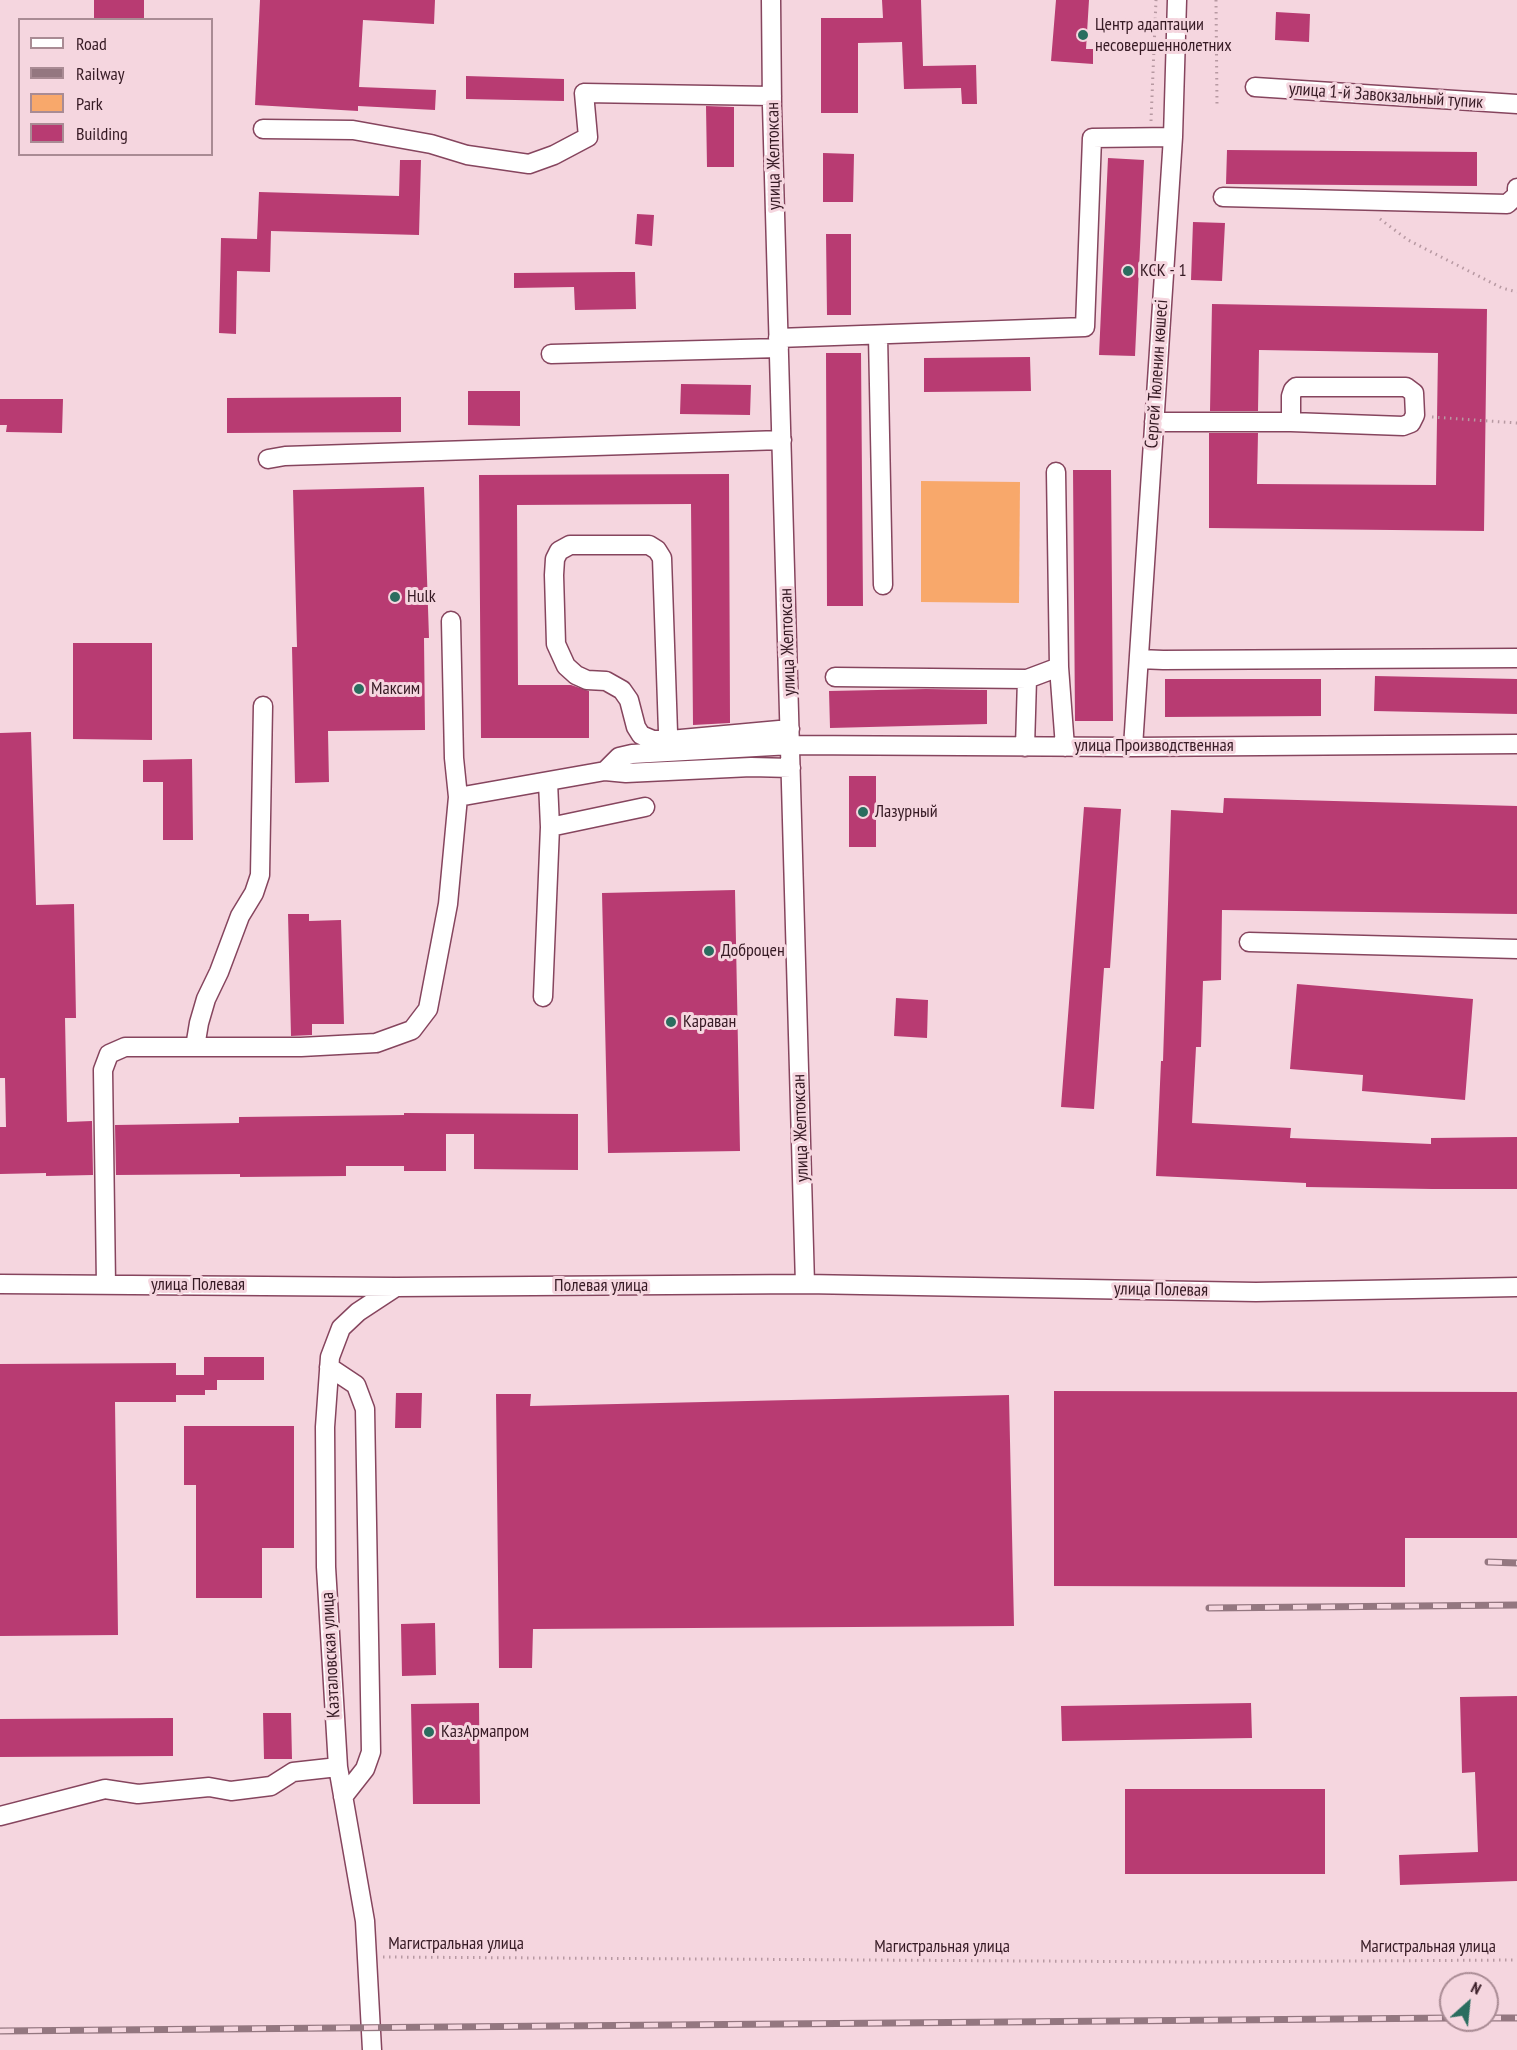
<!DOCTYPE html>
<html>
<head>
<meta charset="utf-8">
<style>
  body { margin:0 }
  #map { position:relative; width:1517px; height:2050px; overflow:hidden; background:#f5d6df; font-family:"PT Sans Narrow",sans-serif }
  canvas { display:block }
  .legend { position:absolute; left:18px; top:18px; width:195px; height:138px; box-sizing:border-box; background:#f5d6df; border:2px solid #a98b94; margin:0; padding:8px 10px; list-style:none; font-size:18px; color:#361a24 }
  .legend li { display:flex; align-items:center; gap:12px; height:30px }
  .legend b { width:30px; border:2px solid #a98b94 }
  .north { position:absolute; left:1439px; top:1972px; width:60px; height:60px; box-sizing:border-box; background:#f5d6df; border:2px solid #a98b94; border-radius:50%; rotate:27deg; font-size:16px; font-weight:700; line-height:24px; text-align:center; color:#361a24 }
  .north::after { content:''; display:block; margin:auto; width:21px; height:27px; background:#2a6d5f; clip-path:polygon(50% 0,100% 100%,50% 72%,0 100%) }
</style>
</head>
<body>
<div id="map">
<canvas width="1517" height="2050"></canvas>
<ul class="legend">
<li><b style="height:8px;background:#fff"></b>Road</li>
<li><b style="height:8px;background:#947780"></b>Railway</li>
<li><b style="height:16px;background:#f8a86b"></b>Park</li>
<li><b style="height:16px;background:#b83b72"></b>Building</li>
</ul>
<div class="north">N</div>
</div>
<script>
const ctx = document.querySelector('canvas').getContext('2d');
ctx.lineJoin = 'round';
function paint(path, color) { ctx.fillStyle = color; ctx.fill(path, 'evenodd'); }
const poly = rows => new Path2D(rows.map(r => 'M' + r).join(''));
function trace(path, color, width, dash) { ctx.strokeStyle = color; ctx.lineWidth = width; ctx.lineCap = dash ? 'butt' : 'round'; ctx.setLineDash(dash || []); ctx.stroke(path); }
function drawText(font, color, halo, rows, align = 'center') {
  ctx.font = font + ' "PT Sans Narrow",sans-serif'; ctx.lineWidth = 6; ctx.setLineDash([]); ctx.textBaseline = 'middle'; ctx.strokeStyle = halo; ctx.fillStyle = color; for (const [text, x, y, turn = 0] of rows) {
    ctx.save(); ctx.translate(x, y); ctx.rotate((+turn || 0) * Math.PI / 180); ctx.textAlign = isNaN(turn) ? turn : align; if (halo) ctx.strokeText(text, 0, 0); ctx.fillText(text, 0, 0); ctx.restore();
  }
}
paint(poly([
  [921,481,1020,482,1019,603,921,602]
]), '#f8a86b');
paint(poly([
  [94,0,144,0,144,20,94,20],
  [260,0,435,0,434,24,363,20,359,87,436,90,435,110,358,106,358,111,255,105],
  [882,0,921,0,923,66,976,65,977,104,962,104,961,88,904,89,902,42,858,43,858,113,821,113,821,18,883,18],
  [1056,0,1089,0,1086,49,1093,49,1093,64,1051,61],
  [1276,12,1310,14,1309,42,1275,40],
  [466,76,564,79,564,101,466,99],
  [706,106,734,107,734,167,707,167],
  [1227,150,1477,152,1477,186,1226,184],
  [823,153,854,154,853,202,823,202],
  [1108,158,1144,160,1135,356,1099,355],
  [400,160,421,160,419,235,271,231,270,272,237,271,236,334,219,333,221,238,257,239,259,192,399,196],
  [637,214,654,215,652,246,635,244],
  [1193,222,1225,223,1222,281,1191,280],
  [826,234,851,234,851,315,827,315],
  [621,272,635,272,636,309,575,310,574,287,514,288,514,273],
  [1212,304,1487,309,1484,531,1209,528,1209,433,1258,433,1257,484,1436,485,1438,353,1259,350,1258,411,1210,411],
  [826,353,861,353,863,606,827,606],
  [1030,357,1031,391,924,392,924,358],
  [681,384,751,385,750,415,680,414],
  [468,391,520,391,520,426,468,425],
  [401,397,401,432,227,433,227,398],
  [0,399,63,399,62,433,6,432,7,425,0,425],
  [1073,470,1111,470,1113,721,1075,721],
  [729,474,730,723,693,725,691,504,517,505,518,685,571,685,589,691,589,738,481,738,479,475],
  [424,487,429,638,424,638,425,730,328,731,329,782,295,783,292,647,297,647,293,490],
  [73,643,152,643,152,740,73,739],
  [1375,676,1517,679,1517,714,1374,711],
  [1165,679,1321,679,1321,716,1165,717],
  [926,689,987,690,987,724,830,728,829,691],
  [31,732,36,905,74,904,76,1018,65,1018,67,1122,92,1121,93,1175,46,1176,46,1173,0,1174,0,1127,6,1127,5,1078,0,1078,0,733],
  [192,759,193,840,163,840,163,782,143,782,143,760],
  [849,776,876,776,876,847,849,847],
  [1224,798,1517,806,1517,914,1222,910,1221,980,1203,981,1201,1047,1196,1047,1192,1123,1291,1128,1290,1138,1431,1144,1431,1138,1517,1137,1517,1189,1432,1189,1306,1187,1306,1183,1156,1176,1161,1061,1163,1061,1171,810,1223,813],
  [1084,807,1121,809,1110,968,1104,968,1094,1109,1061,1107],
  [735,890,740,1151,608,1153,602,893],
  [288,914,309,914,309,921,341,920,344,1024,312,1024,312,1035,291,1036],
  [1297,984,1473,999,1465,1100,1362,1091,1363,1075,1290,1069],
  [896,998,928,1000,927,1038,894,1036],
  [404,1113,578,1114,578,1170,474,1169,474,1134,446,1134,446,1171,404,1171,404,1166,346,1166,346,1176,240,1177,240,1174,116,1175,115,1125,239,1123,239,1117,404,1115],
  [204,1357,264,1357,264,1380,217,1380,217,1390,205,1390,205,1395,176,1395,176,1402,115,1402,118,1635,0,1636,0,1364,176,1363,176,1375,204,1375],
  [1054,1391,1517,1392,1517,1538,1405,1538,1405,1587,1054,1586],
  [396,1393,422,1393,421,1428,395,1428],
  [496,1394,531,1394,530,1406,1009,1395,1014,1626,533,1629,532,1668,499,1668],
  [184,1426,294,1426,294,1548,262,1548,262,1598,196,1598,196,1485,184,1485],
  [435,1623,436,1675,402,1676,401,1624],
  [1517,1696,1517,1881,1400,1885,1399,1855,1478,1852,1475,1772,1462,1773,1460,1697],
  [479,1703,480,1804,413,1804,411,1704],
  [1251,1703,1252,1738,1062,1741,1061,1706],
  [263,1713,291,1713,292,1759,264,1759],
  [173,1718,173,1756,0,1757,0,1719],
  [1125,1789,1325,1789,1325,1874,1125,1874]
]), '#b83b72');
const minor = poly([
  [771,0,772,106,805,1284],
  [1255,87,1517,104],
  [263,129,353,130,431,144,467,155,529,164,554,155,588,137,584,93,772,96],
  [1223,197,1507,204,1517,195,1517,188],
  [878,335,883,585],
  [778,338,1085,327,1092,138,1173,137],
  [551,354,779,348],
  [1154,422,1291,422,1403,426,1411,423,1415,415,1414,393,1406,387,1296,387,1293,390,1291,396,1291,422],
  [268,459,285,456,782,440],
  [1139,659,1163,660,1517,658],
  [1059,667,1065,747],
  [835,677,1027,679,1025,747],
  [1027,679,1059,667,1056,472],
  [670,740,653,740,641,735,636,727,629,700,622,690,606,681,587,680,576,675,566,666,556,644,554,575,555,559,559,551,570,545,649,545,657,550,662,558,668,732,670,740,790,729],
  [1133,747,1173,137,1177,0],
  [605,771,619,757,632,754,791,745,1133,747,1517,744],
  [458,797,605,771,626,773,751,767,791,768],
  [550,827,645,807],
  [1249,942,1517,949],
  [543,997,550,827,548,782],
  [195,1047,199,1023,206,999,219,972,240,916,254,893,260,875,263,706],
  [0,1284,396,1287,805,1284,1256,1292,1517,1287],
  [106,1285,103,1070,109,1054,125,1047,301,1047,376,1043,412,1030,428,1009,448,904,458,797,454,758,451,621],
  [329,1367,356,1385,365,1409,371,1752,365,1769,343,1797],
  [0,1816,105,1789,138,1794,209,1787,231,1791,271,1786,293,1772,338,1767],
  [372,2050,365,1921,338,1767,326,1567,325,1427,330,1357,341,1328,358,1312,396,1287]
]);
trace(minor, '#86455e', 21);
trace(poly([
  [1216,0,1217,106],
  [1151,121,1156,0],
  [1380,219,1408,240,1502,288,1517,292],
  [1432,417,1517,423],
  [383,1957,1195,1962,1517,1960]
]), '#b799a2', 3, [1.5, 4.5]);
trace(minor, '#fff', 18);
const rail = poly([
  [1488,1562,1517,1563],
  [1209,1608,1517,1605],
  [1487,2018,1517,2018],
  [0,2031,1451,2018]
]);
trace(rail, '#947780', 7);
trace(rail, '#f5d6df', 4.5, [14]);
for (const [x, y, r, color] of [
  [1083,35,6,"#2a6d5f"],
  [1128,271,6,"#2a6d5f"],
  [395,597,6,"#2a6d5f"],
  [359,689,6,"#2a6d5f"],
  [863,812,6,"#2a6d5f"],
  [709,951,6,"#2a6d5f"],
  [671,1022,6,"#2a6d5f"],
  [429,1732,6,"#2a6d5f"]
]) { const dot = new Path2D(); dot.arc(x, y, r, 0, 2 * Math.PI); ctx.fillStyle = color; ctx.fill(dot); trace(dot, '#f5d6df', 2); }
drawText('18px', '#361a24', '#f5d6df', [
  ["Центр адаптации",1095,25],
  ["несовершеннолетних",1095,46],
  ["КСК - 1",1140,271],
  ["Hulk",407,597],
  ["Максим",371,689],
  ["Лазурный",875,812],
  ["Доброцен",721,951],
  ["Караван",683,1022],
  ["КазАрмапром",441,1732]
], 'left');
drawText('18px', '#361a24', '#f5d6df', [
  ["улица 1-й Завокзальный тупик",1386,96,4],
  ["улица Желтоксан",774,156,-91],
  ["Сергей Тюленин көшесі",1157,374,-86],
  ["улица Желтоксан",788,642,-92],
  ["улица Производственная",1154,746],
  ["улица Желтоксан",801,1128,-92],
  ["улица Полевая",198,1285],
  ["Полевая улица",601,1286],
  ["улица Полевая",1161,1290,1],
  ["Казталовская улица",331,1655,-93],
  ["Магистральная улица",456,1944],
  ["Магистральная улица",942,1947],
  ["Магистральная улица",1428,1947]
]);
</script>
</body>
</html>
